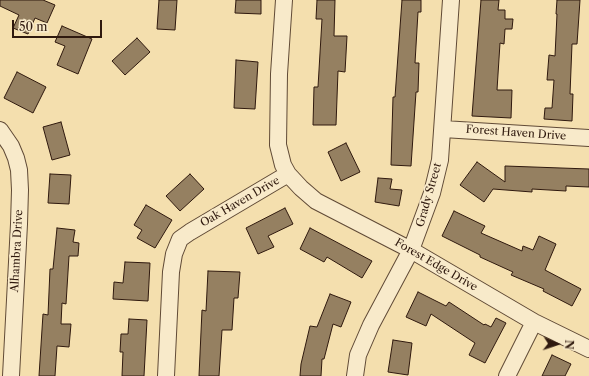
<!DOCTYPE html>
<html>
<head>
<meta charset="utf-8">
<style>
  body { margin:0 }
  #map { position:relative; width:589px; height:376px; overflow:hidden; background:#f4dfae; font-family:"Libre Caslon Text",serif }
  canvas { display:block }
  .north { position:absolute; left:537px; top:324px; width:40px; height:40px; -webkit-text-stroke:3px #f8eaca; paint-order:stroke; rotate:93deg; font-size:11px; font-weight:700; line-height:16px; text-align:center; color:#2f190e }
  .north::after { content:''; display:block; margin:auto; width:14px; height:18px; background:#2f190e; clip-path:polygon(50% 0,100% 100%,50% 72%,0 100%) }
  .scale { position:absolute; left:12px; top:20px; width:90px; height:18px; box-sizing:border-box; border:2px solid #2f190e; border-top:0; padding-left:5px; font-size:12px; line-height:14px; white-space:nowrap; color:#2f190e; -webkit-text-stroke:3px #f8eaca; paint-order:stroke }
</style>
</head>
<body>
<div id="map">
<canvas width="589" height="376"></canvas>
<div class="north">N</div>
<div class="scale">50 m</div>
</div>
<script>
const ctx = document.querySelector('canvas').getContext('2d');
ctx.lineJoin = 'round';
function paint(path, color) { ctx.fillStyle = color; ctx.fill(path, 'evenodd'); }
const poly = rows => new Path2D(rows.map(r => 'M' + r).join(''));
function trace(path, color, width, dash) { ctx.strokeStyle = color; ctx.lineWidth = width; ctx.lineCap = dash ? 'butt' : 'round'; ctx.setLineDash(dash || []); ctx.stroke(path); }
function drawText(font, color, halo, rows, align = 'center') {
  ctx.font = font + ' "Libre Caslon Text",serif'; ctx.lineWidth = 3.5; ctx.setLineDash([]); ctx.textBaseline = 'middle'; ctx.strokeStyle = halo; ctx.fillStyle = color; for (const [text, x, y, turn = 0] of rows) {
    ctx.save(); ctx.translate(x, y); ctx.rotate((+turn || 0) * Math.PI / 180); ctx.textAlign = isNaN(turn) ? turn : align; if (halo) ctx.strokeText(text, 0, 0); ctx.fillText(text, 0, 0); ctx.restore();
  }
}
const building = poly([
  [0,0,43,0,55,5,47,23,35,18,28,34,13,28,19,15,0,6,0,0],
  [159,0,177,0,175,30,157,29,159,0],
  [236,0,261,0,261,14,235,13,236,0],
  [317,0,335,0,334,36,347,36,345,72,338,71,336,125,313,125,314,87,318,87,322,19,316,19,317,0],
  [402,0,421,0,421,12,418,12,415,63,419,63,418,92,416,92,411,166,391,165,393,97,395,97,402,0],
  [481,0,499,0,498,10,505,10,505,19,513,19,512,29,505,29,504,44,500,43,497,90,512,90,511,118,472,116,481,0],
  [557,0,580,0,577,44,572,44,570,94,573,94,572,121,544,119,545,108,552,108,554,80,547,80,549,55,555,56,557,14,556,14,557,0],
  [62,26,92,39,78,74,57,65,65,46,55,42,62,26],
  [137,38,150,52,125,75,112,61,137,38],
  [236,60,258,62,255,109,234,108,236,60],
  [17,72,46,87,33,113,4,98,17,72],
  [61,122,70,155,52,160,43,127,61,122],
  [346,143,360,172,341,181,328,152,346,143],
  [477,162,505,182,505,166,589,169,589,187,566,186,566,191,532,189,532,192,493,189,484,202,460,185,477,162],
  [50,174,71,175,69,204,48,203,50,174],
  [190,174,204,189,180,211,166,196,190,174],
  [378,178,392,179,390,189,402,190,399,206,375,202,378,178],
  [146,205,172,220,155,248,137,238,142,230,134,225,146,205],
  [285,208,293,224,268,236,274,247,258,254,246,228,285,208],
  [454,211,485,226,481,233,522,251,523,246,533,250,539,236,556,244,545,270,581,289,572,306,543,291,544,289,511,275,513,272,480,257,480,255,442,236,454,211],
  [57,228,75,230,73,242,79,243,78,256,69,256,66,304,62,303,61,324,71,324,69,347,57,346,55,376,39,376,43,314,48,315,50,269,53,269,57,228],
  [310,228,372,261,362,278,327,257,324,262,300,249,310,228],
  [125,262,150,263,148,301,113,299,114,282,123,283,125,262],
  [208,271,240,272,238,298,234,298,232,330,222,330,219,376,199,376,202,310,206,311,208,271],
  [418,292,446,306,449,302,484,325,485,324,491,327,496,318,506,323,485,363,469,355,475,343,431,314,426,326,406,317,418,292],
  [330,294,351,302,341,327,333,324,324,359,322,359,321,376,300,376,301,364,310,326,317,327,330,294],
  [129,319,147,320,144,376,122,376,123,352,120,352,121,334,128,334,129,319],
  [393,340,412,343,408,375,388,372,393,340],
  [552,355,571,364,565,376,542,376,552,355]
]);
paint(building, '#958061');
trace(building, '#2f190e', 1);
const minor = poly([
  [284,0,279,74,278,145,283,165,288,174,301,188,316,201,411,250,534,322,589,349],
  [443,129,589,138],
  [0,130,11,146,16,158,19,170,20,190,19,224,11,376],
  [166,376,171,272,174,254,180,239,190,232,288,174],
  [355,376,358,355,371,325,411,250,432,193,440,160,451,0],
  [507,376,534,322]
]);
trace(minor, '#604a36', 18);
trace(minor, '#f8eaca', 16);
drawText('11px', '#2f190e', '#f8eaca', [
  ["Forest Haven Drive",516,133,4],
  ["Grady Street",429,195,-74],
  ["Oak Haven Drive",240,202,-30],
  ["Alhambra Drive",17,251,-87],
  ["Forest Edge Drive",436,265,30]
]);
</script>
</body>
</html>
